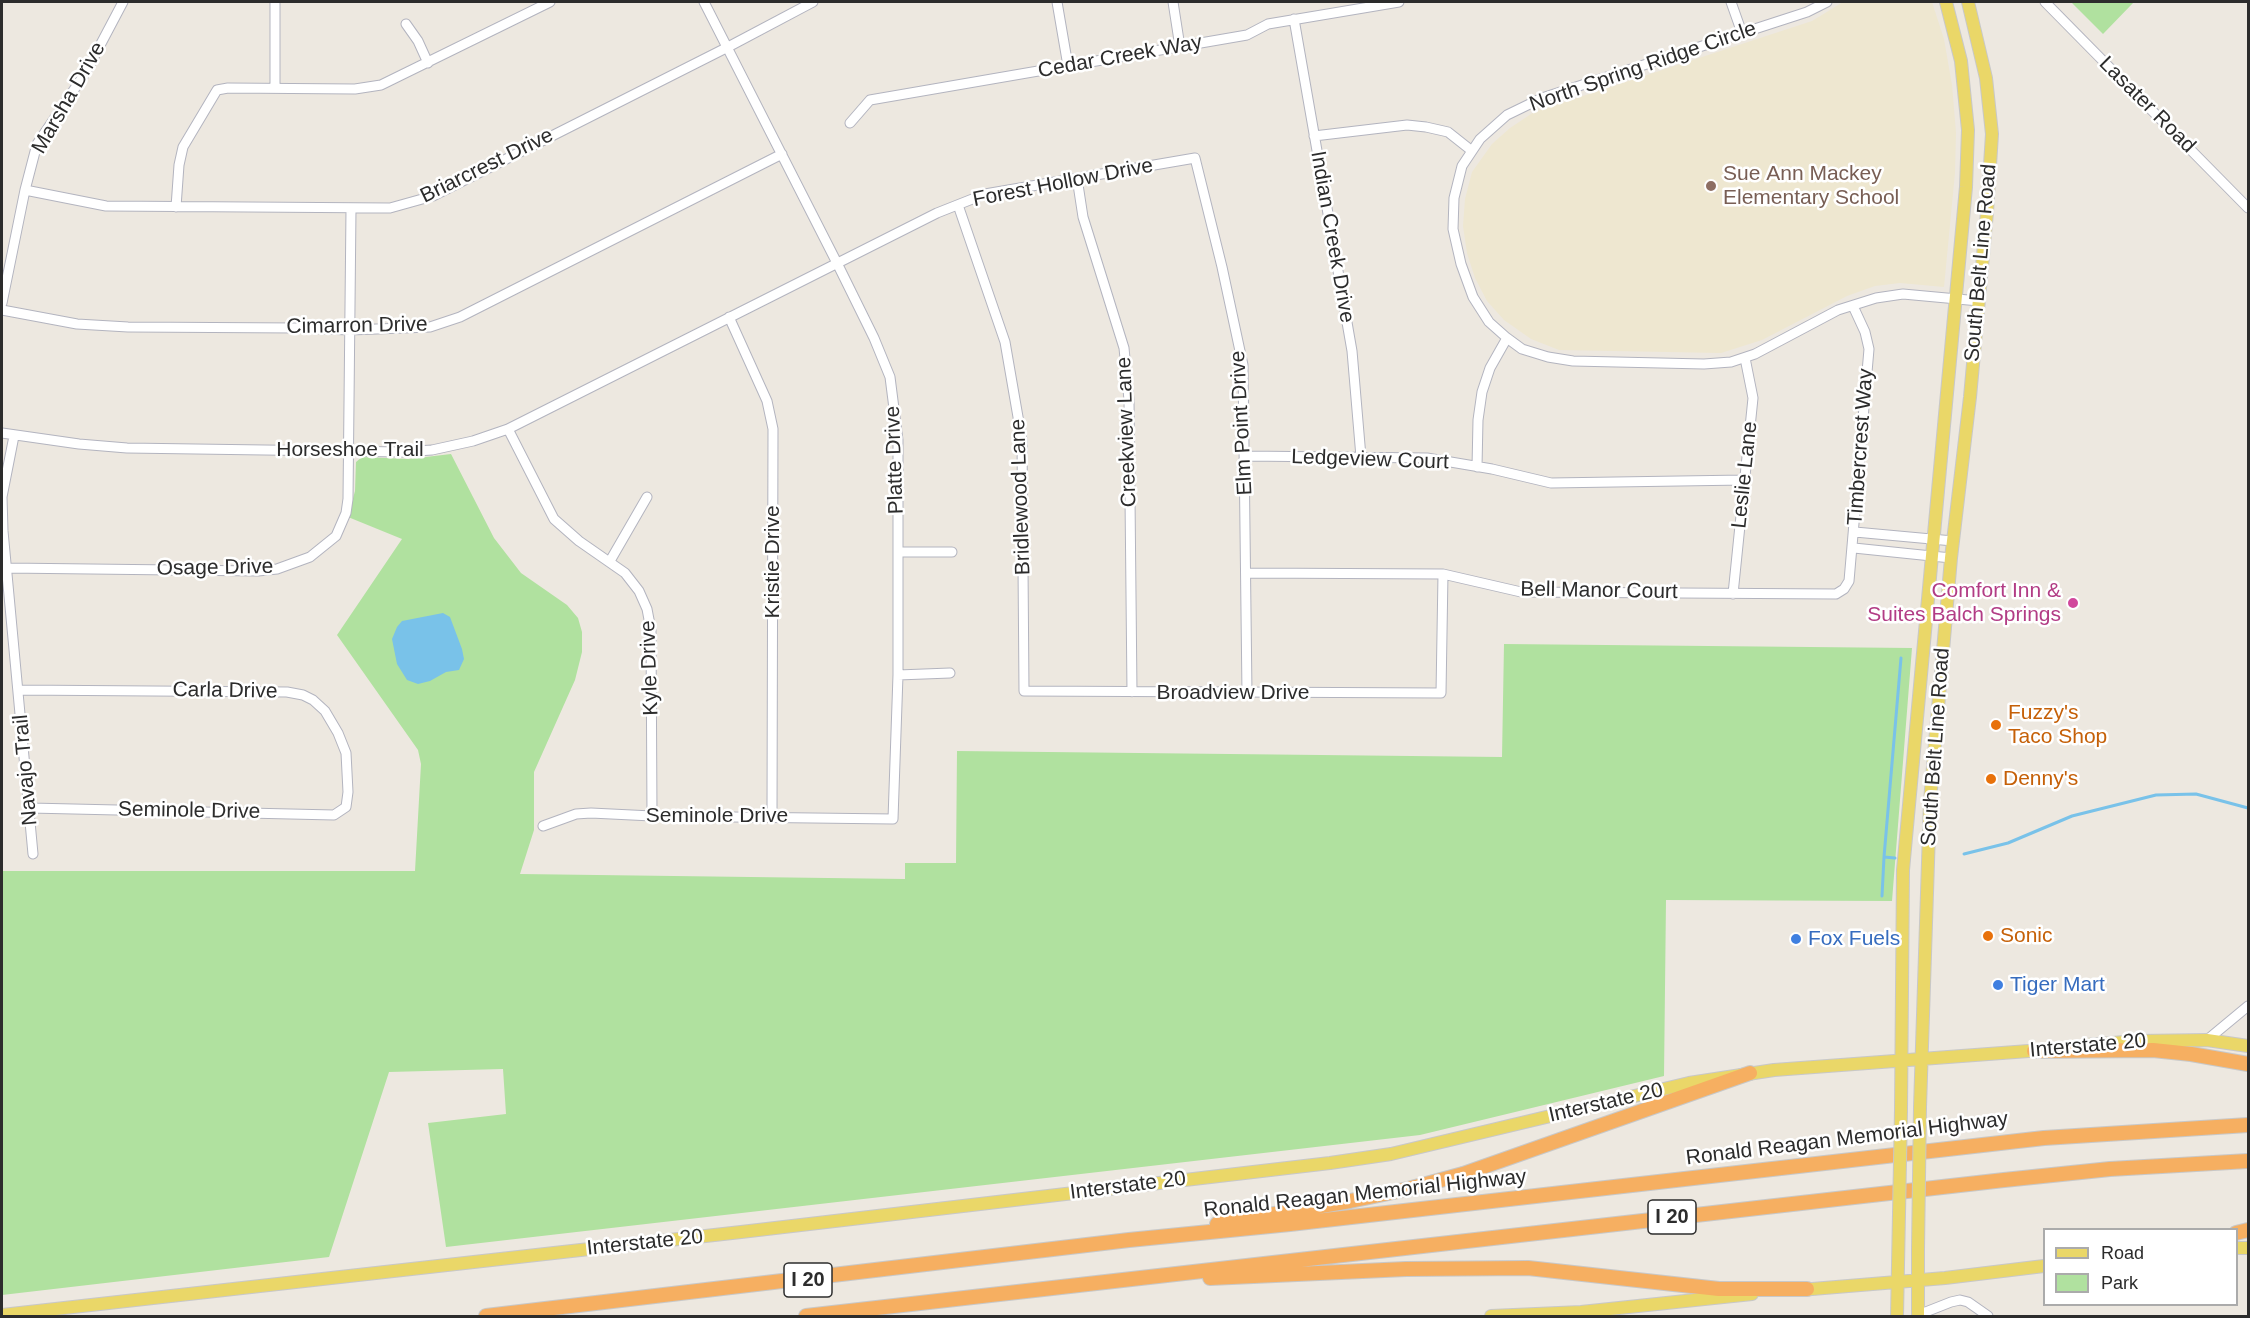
<!DOCTYPE html>
<html>
<head>
<meta charset="utf-8">
<style>
  body { margin:0 }
  #map { position:relative; width:2250px; height:1318px; overflow:hidden; background:#ede8e0; font-family:Helvetica,sans-serif }
  canvas { display:block }
  .frame { position:absolute; inset:0; border:3px solid #2c2c2c; pointer-events:none }
  .legend { position:absolute; left:2043px; top:1228px; width:195px; height:78px; box-sizing:border-box; background:#fff; border:2px solid #ababab; margin:0; padding:8px 10px; list-style:none; font-size:18px; color:#2c2c2c }
  .legend li { display:flex; align-items:center; gap:12px; height:30px }
  .legend b { width:30px; border:2px solid #ababab }
</style>
</head>
<body>
<div id="map">
<canvas width="2250" height="1318"></canvas>
<div class="frame"></div>
<ul class="legend">
<li><b style="height:8px;background:#ead768"></b>Road</li>
<li><b style="height:16px;background:#b0e19f"></b>Park</li>
</ul>
</div>
<script>
const ctx = document.querySelector('canvas').getContext('2d');
ctx.lineJoin = 'round';
function paint(path, color) { ctx.fillStyle = color; ctx.fill(path, 'evenodd'); }
const poly = rows => new Path2D(rows.map(r => 'M' + r).join(''));
function trace(path, color, width, dash) { ctx.strokeStyle = color; ctx.lineWidth = width; ctx.lineCap = dash ? 'butt' : 'round'; ctx.setLineDash(dash || []); ctx.stroke(path); }
function drawText(font, color, halo, rows, align = 'center') {
  ctx.font = font + ' Helvetica,sans-serif'; ctx.lineWidth = 5; ctx.setLineDash([]); ctx.textBaseline = 'middle'; ctx.strokeStyle = halo; ctx.fillStyle = color; for (const [text, x, y, turn = 0] of rows) {
    ctx.save(); ctx.translate(x, y); ctx.rotate((+turn || 0) * Math.PI / 180); ctx.textAlign = isNaN(turn) ? turn : align; if (halo) ctx.strokeText(text, 0, 0); ctx.fillText(text, 0, 0); ctx.restore();
  }
}
paint(poly([
  [1843,2,1932,2,1944,39,1952,85,1956,133,1955,173,1944,287,1900,283,1875,286,1847,296,1762,340,1721,353,1559,350,1531,339,1504,320,1487,301,1475,278,1467,253,1463,226,1465,199,1472,172,1492,144,1510,128,1534,112,1812,21]
]), '#eee7d0');
paint(poly([
  [2071,2,2134,2,2103,34],
  [451,454,494,538,521,573,567,605,578,618,582,632,582,652,575,680,534,772,534,830,520,874,905,879,905,863,956,863,957,751,1502,757,1504,644,1912,648,1892,901,1666,900,1664,1076,1420,1135,446,1247,428,1123,506,1114,503,1069,389,1072,329,1257,2,1295,2,871,415,871,421,764,418,750,337,635,402,539,348,517,355,491,356,462,362,457,409,459]
]), '#b0e19f');
paint(poly([
  [443,613,450,617,462,649,464,659,459,670,446,672,430,681,418,684,407,680,397,664,392,639,397,627,402,621]
]), '#79c2e9');
trace(poly([
  [1964,854,2008,843,2072,816,2156,795,2196,794,2248,808],
  [1884,857,1901,658],
  [1882,896,1884,857,1895,858]
]), '#79c2e9', 3);
const minor = poly([
  [1057,2,1068,66],
  [1173,2,1180,47],
  [1731,2,1742,33],
  [1827,2,1807,12,1542,98,1507,115,1480,139,1462,166,1454,198,1453,229,1461,264,1473,297,1489,322,1507,338,1522,349,1548,357,1573,361,1704,364,1731,362,1755,354,1838,310,1876,298,1903,294,1979,301],
  [2045,2,2248,208],
  [1294,19,1352,351,1361,457],
  [406,24,418,41,428,63],
  [275,88,275,2],
  [850,123,870,100,1247,35,1268,24,1399,2],
  [1314,136,1407,125,1426,127,1448,132,1472,151],
  [1077,178,1083,217,1124,348,1129,400,1132,692],
  [25,190,106,206,390,208,433,196,728,47,813,2],
  [958,205,1005,342,1022,440,1024,691,1441,693,1443,574],
  [176,207,179,165,183,147,217,90,228,88,355,89,381,85,550,2],
  [2,303,25,190,37,144,86,72,123,2],
  [2,310,77,324,128,327,297,328,350,330,430,327,460,317,782,154],
  [729,317,767,401,773,429,772,816],
  [508,429,554,519,579,541,625,573,639,591,647,609,651,630,652,816],
  [2,433,79,444,127,448,402,452,432,450,473,441,508,429,937,213,985,194,1195,158,1222,267,1243,365,1247,694],
  [14,436,2,497,3,531,33,854],
  [1245,456,1427,458,1492,469,1551,483,1744,480],
  [1477,467,1478,420,1482,392,1490,368,1507,338],
  [1855,532,1953,541],
  [1854,548,1951,558],
  [898,552,952,552],
  [610,561,647,497],
  [7,568,258,571,277,569,310,557,336,536,346,513,348,499,351,209],
  [1247,573,1443,574,1521,592,1836,594,1844,589,1849,581,1869,349,1865,332,1853,306],
  [1733,594,1753,398,1745,358],
  [898,675,950,673],
  [18,690,287,692,303,695,313,700,325,711,338,733,346,753,348,792,346,807,334,815,30,808],
  [543,826,576,814,591,813,652,816,893,819,898,675,898,440,890,377,874,338,837,263,704,2],
  [2207,1040,2248,1006],
  [1918,1315,1951,1302,1960,1300,1968,1302,1988,1316]
]);
const major = poly([
  [2086,1045,2138,1041,2207,1040,2248,1046],
  [1920,1107,1930,801,1951,558,1970,397,1987,212,1992,134,1986,78,1968,2],
  [1901,1110,1903,870,1966,187,1968,130,1961,61,1946,2],
  [2236,1248,2248,1248],
  [1800,1290,1945,1278,2044,1266],
  [2,1315,741,1232,1330,1163,1391,1154,1689,1083,1774,1070,2042,1050],
  [1491,1316,1581,1312,1752,1294],
  [1897,1316,1899,1214],
  [1918,1316,1918,1249]
]);
const highway = poly([
  [2034,1051,2153,1050,2191,1054,2248,1064],
  [1217,1224,1350,1201,1408,1189,1463,1174,1750,1073],
  [2236,1233,2248,1230],
  [1210,1278,1406,1269,1528,1268,1719,1289,1807,1289],
  [486,1316,1129,1240,1290,1224,2044,1138,2248,1125],
  [806,1316,2004,1180,2110,1169,2248,1161]
]);
trace(minor, '#b3b4bf', 11);
trace(major, '#c8c8c8', 14);
trace(highway, '#c8c8c8', 16);
trace(minor, '#fff', 9);
trace(major, '#ead768', 12);
trace(highway, '#f6af61', 14);
const majorBridge = poly([
  [1899,1214,1901,1110],
  [1918,1249,1920,1107]
]);
trace(majorBridge, '#c8c8c8', 14, []);
trace(majorBridge, '#ead768', 12);
for (const [x, y, r, color] of [
  [1711,186,6,"#8d6e63"],
  [2073,603,6,"#d1479c"],
  [1996,725,6,"#e8710a"],
  [1991,779,6,"#e8710a"],
  [1988,936,6,"#e8710a"],
  [1796,939,6,"#3f7fe0"],
  [1998,985,6,"#3f7fe0"]
]) { const dot = new Path2D(); dot.arc(x, y, r, 0, 2 * Math.PI); ctx.fillStyle = color; ctx.fill(dot); trace(dot, '#fff', 2); }
for (const [x, y, w] of [
  [1672,1217,48],
  [808,1280,48]
]) { const box = new Path2D(); box.roundRect(x - w / 2, y - 17, w, 34, 4.5); ctx.fillStyle = '#fff'; ctx.fill(box); trace(box, '#2c2c2c', 1.5); }
drawText('bold 20px', '#2c2c2c', null, [
  ["I 20",1672,1217],
  ["I 20",808,1280]
]);
drawText('21px', '#2c2c2c', '#fff', [
  ["Cedar Creek Way",1120,57,-10],
  ["North Spring Ridge Circle",1643,67,-19],
  ["Marsha Drive",69,98,-60],
  ["Lasater Road",2147,105,45],
  ["Briarcrest Drive",487,166,-26],
  ["Forest Hollow Drive",1063,183,-11],
  ["Indian Creek Drive",1332,237,80],
  ["South Belt Line Road",1981,263,-85],
  ["Cimarron Drive",357,326,-1],
  ["Elm Point Drive",1242,423,-93],
  ["Creekview Lane",1127,432,-92],
  ["Timbercrest Way",1861,447,-86],
  ["Horseshoe Trail",350,450],
  ["Platte Drive",895,460,-92],
  ["Ledgeview Court",1370,460,2],
  ["Leslie Lane",1745,475,-84],
  ["Bridlewood Lane",1021,497,-92],
  ["Kristie Drive",773,562,-90],
  ["Osage Drive",215,568,-1],
  ["Bell Manor Court",1599,591,1],
  ["Kyle Drive",650,668,-92],
  ["Carla Drive",225,691,1],
  ["Broadview Drive",1233,693],
  ["South Belt Line Road",1936,747,-86],
  ["Navajo Trail",26,770,-95],
  ["Seminole Drive",189,811,1],
  ["Seminole Drive",717,816],
  ["Interstate 20",2088,1046,-5],
  ["Interstate 20",1606,1103,-13],
  ["Ronald Reagan Memorial Highway",1847,1139,-7],
  ["Interstate 20",1128,1186,-7],
  ["Ronald Reagan Memorial Highway",1365,1194,-6],
  ["Interstate 20",645,1243,-6]
]);
drawText('21px', '#785e54', '#fff', [
  ["Sue Ann Mackey",1723,174],
  ["Elementary School",1723,198]
], 'left');
drawText('21px', '#b23c85', '#fff', [
  ["Comfort Inn &",2061,591],
  ["Suites Balch Springs",2061,615]
], 'right');
drawText('21px', '#c56008', '#fff', [
  ["Fuzzy's",2008,713],
  ["Taco Shop",2008,737],
  ["Denny's",2003,779],
  ["Sonic",2000,936]
], 'left');
drawText('21px', '#366cbe', '#fff', [
  ["Fox Fuels",1808,939],
  ["Tiger Mart",2010,985]
], 'left');
</script>
</body>
</html>
